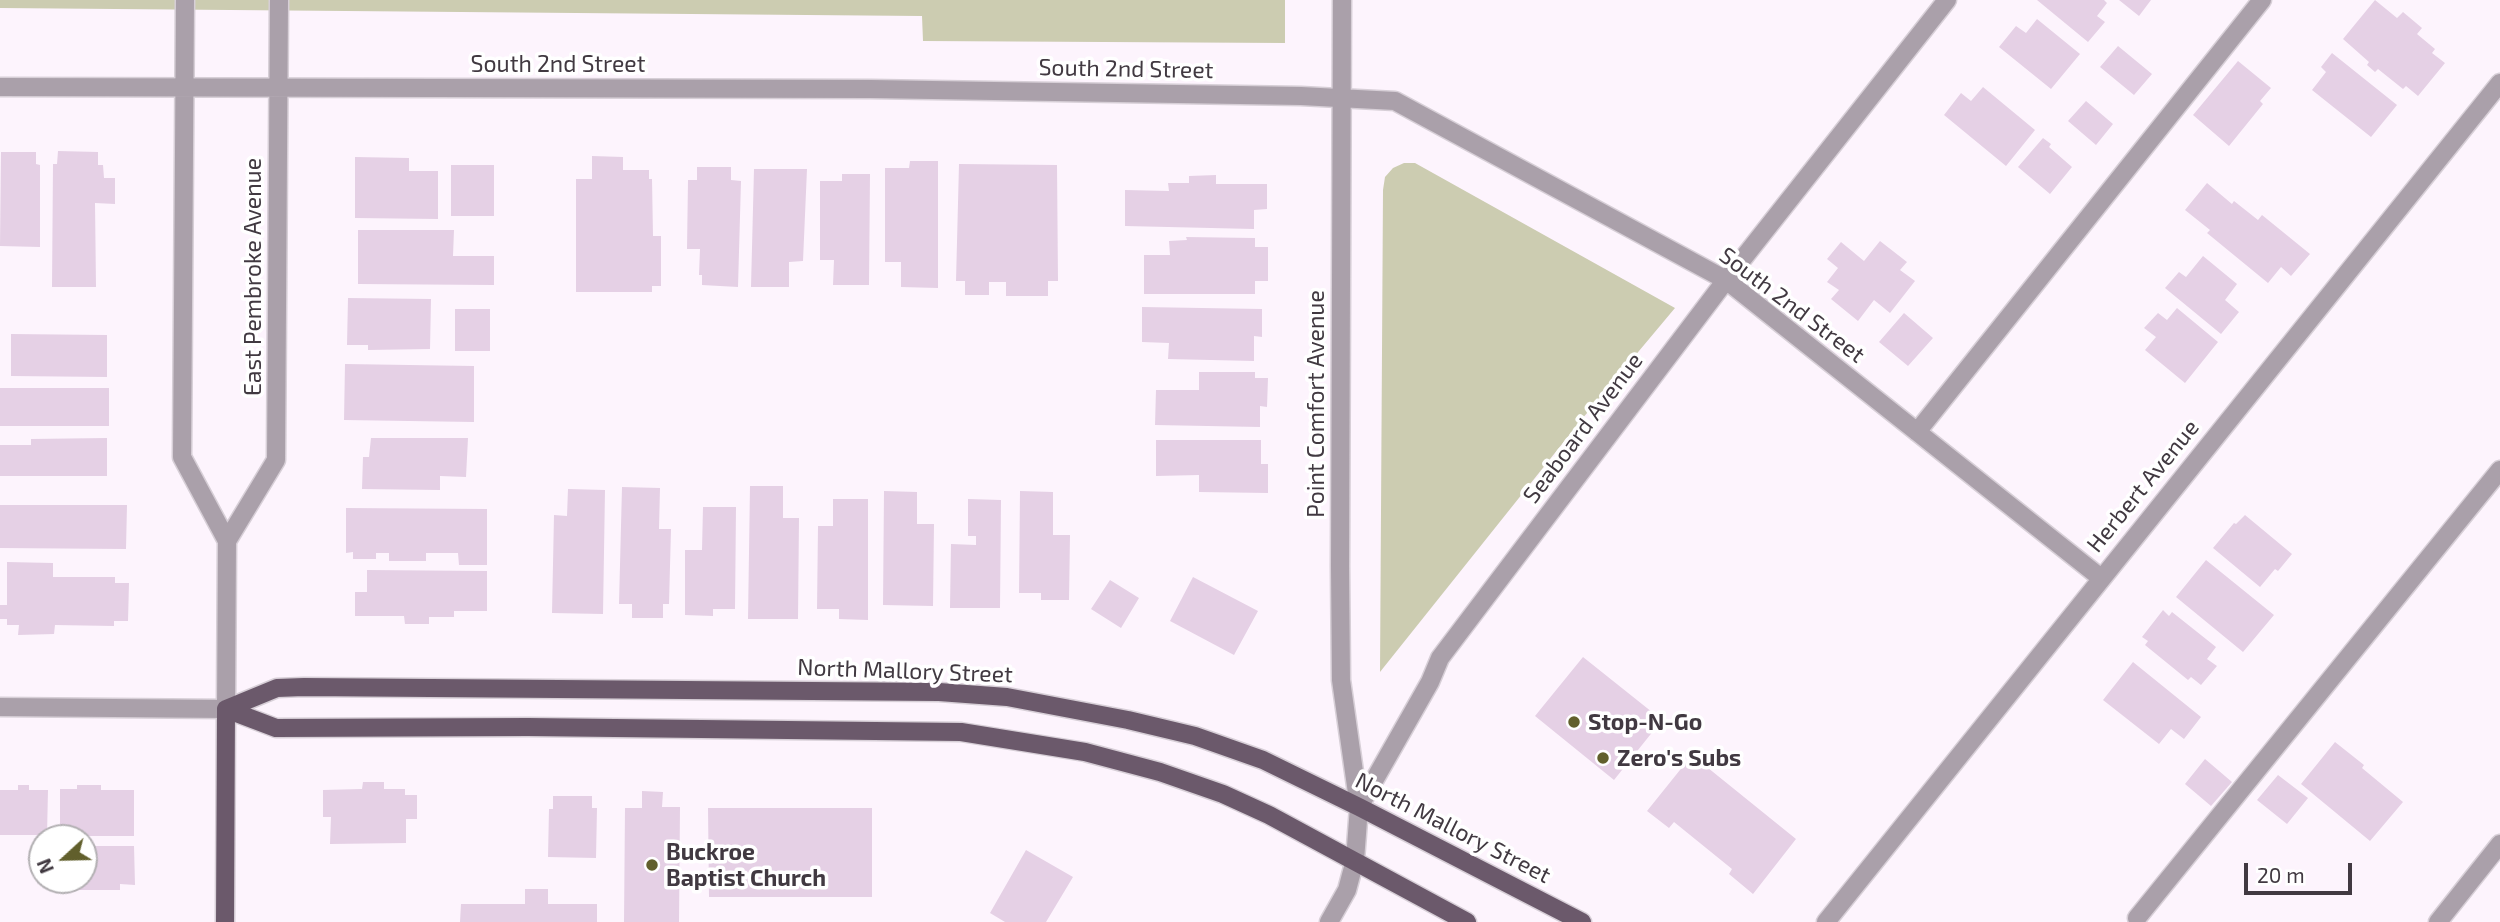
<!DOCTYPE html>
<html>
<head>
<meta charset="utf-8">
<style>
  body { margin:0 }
  #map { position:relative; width:2500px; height:922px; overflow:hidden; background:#fdf4fd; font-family:"Exo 2",sans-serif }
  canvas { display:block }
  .north { position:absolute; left:28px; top:824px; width:70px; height:70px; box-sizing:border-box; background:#fff; border:2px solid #b3b0b3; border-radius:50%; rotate:248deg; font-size:19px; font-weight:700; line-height:28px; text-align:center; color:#413941 }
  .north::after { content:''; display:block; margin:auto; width:24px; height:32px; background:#615f2c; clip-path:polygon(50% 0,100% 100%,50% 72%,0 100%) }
  .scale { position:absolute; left:2244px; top:863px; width:108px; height:32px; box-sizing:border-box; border:4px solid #413941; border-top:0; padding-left:9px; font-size:21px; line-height:24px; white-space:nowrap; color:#413941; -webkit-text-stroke:5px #fff; paint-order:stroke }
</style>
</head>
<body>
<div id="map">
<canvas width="2500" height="922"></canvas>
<div class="north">N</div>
<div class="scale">20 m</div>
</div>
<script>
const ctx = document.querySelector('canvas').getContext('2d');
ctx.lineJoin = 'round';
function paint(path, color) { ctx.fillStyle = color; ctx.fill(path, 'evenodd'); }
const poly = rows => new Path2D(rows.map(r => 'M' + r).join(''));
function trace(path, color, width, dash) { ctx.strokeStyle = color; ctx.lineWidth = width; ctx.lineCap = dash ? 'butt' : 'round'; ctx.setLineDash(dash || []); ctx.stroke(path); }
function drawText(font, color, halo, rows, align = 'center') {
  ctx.font = font + ' "Exo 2",sans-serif'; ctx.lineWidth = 7; ctx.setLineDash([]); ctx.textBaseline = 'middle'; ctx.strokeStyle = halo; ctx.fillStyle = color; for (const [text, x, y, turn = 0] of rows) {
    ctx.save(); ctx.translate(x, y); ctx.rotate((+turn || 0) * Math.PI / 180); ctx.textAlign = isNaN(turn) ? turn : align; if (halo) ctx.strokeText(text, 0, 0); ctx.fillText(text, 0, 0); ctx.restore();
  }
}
paint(poly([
  [0,0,1285,0,1285,43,923,41,922,16,0,8],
  [1404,163,1415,163,1675,308,1582,419,1380,672,1383,190,1385,177,1393,168]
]), '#ccccb1');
paint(poly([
  [2037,0,2104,0,2107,3,2097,16,2105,22,2088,42],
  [2119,0,2151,0,2139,16],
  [2375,0,2397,18,2403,12,2422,28,2417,34,2435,49,2432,53,2445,63,2418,96,2406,86,2403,89,2378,69,2375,72,2367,65,2369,62,2343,39],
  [2037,19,2080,54,2051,89,1999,47,2016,26,2026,33],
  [2118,46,2152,74,2134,95,2100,67],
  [2332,53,2397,105,2371,137,2312,90,2326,72,2321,67],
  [2238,61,2271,88,2260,101,2263,104,2229,146,2193,115],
  [1983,87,2035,130,2006,166,1944,115,1961,93,1971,101],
  [2086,101,2113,124,2096,145,2068,121],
  [2043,138,2051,144,2049,147,2072,167,2050,194,2018,167],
  [58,151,98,152,98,165,103,165,104,178,115,178,115,204,95,203,96,287,52,287,53,164,57,164],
  [1,152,36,152,36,164,40,165,40,247,0,246],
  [592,156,623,157,623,170,649,170,649,179,652,179,653,236,661,236,661,286,652,286,652,292,576,292,576,179,592,179],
  [355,157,409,158,409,171,438,171,438,219,355,218],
  [910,161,938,161,938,288,901,287,901,262,885,262,885,168,909,168],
  [959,164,1057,165,1058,281,1048,281,1048,296,1006,296,1006,282,989,282,989,295,965,295,965,281,956,281],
  [451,165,494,165,494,216,451,216],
  [697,167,731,167,731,180,741,181,738,287,702,285,702,275,699,275,700,249,687,249,688,180,697,180],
  [754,169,807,169,803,261,789,262,789,287,751,287],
  [842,174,870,174,869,285,833,285,834,260,820,260,820,181,842,181],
  [1216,175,1216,184,1267,184,1267,209,1254,210,1254,229,1125,226,1125,190,1169,191,1168,183,1189,183,1189,176],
  [2207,183,2232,204,2234,201,2258,220,2262,215,2310,254,2291,276,2281,267,2268,283,2207,233,2210,230,2185,210],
  [358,230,454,230,453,256,494,256,494,285,358,284],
  [1186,237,1255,238,1255,247,1268,247,1268,281,1255,281,1255,294,1144,294,1144,255,1170,255,1169,241,1187,240],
  [1880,241,1907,262,1900,270,1915,281,1890,313,1874,300,1858,321,1831,299,1839,290,1827,282,1838,268,1827,259,1841,242,1864,261],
  [2203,256,2237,284,2225,300,2239,312,2221,334,2165,288,2179,272,2186,277],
  [348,298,431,299,430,349,368,350,368,345,347,345],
  [1142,307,1262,309,1262,337,1254,336,1254,361,1168,359,1169,343,1142,342],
  [2177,308,2218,342,2185,383,2145,350,2156,337,2144,328,2158,313,2167,320],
  [455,309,490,309,490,351,455,351],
  [1904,313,1933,338,1908,366,1879,342],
  [11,334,107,335,107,377,11,376],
  [345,364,474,366,474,422,344,420],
  [1199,372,1255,372,1255,378,1268,378,1267,407,1260,406,1260,427,1155,425,1156,390,1199,390],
  [0,388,109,388,109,426,0,426],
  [107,438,107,476,0,476,0,445,31,445,31,439],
  [371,438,468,438,466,477,440,476,440,490,362,489,363,457,369,457],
  [1156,440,1261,440,1261,464,1268,464,1268,493,1199,492,1199,475,1156,476],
  [750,486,783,486,783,518,799,518,798,619,748,619],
  [622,487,660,488,659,529,671,529,669,604,663,604,663,618,632,618,632,604,619,604],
  [568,489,605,490,603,614,552,613,554,515,567,516],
  [884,491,917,492,917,524,934,524,933,606,883,605],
  [1020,491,1053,492,1053,535,1070,535,1069,600,1041,600,1041,593,1019,593],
  [833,499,868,499,868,620,839,619,839,609,817,609,818,526,833,526],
  [968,499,1001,500,1000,608,950,608,951,544,976,545,976,536,968,536],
  [0,505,127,505,126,549,0,548],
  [703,507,736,507,735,609,713,609,713,616,685,615,685,550,702,550],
  [346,508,487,509,487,565,459,565,458,553,426,553,426,561,389,561,389,553,376,553,376,559,353,559,353,552,346,553],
  [2245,515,2292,554,2278,571,2275,569,2260,587,2213,548,2234,523,2236,524],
  [2206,560,2274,615,2243,652,2176,597],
  [7,562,53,563,53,577,115,577,115,583,129,583,128,621,114,621,114,626,55,625,54,634,18,635,19,625,7,625,7,619,0,619,0,605,7,605],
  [367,570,487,571,487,611,454,611,454,617,429,617,429,624,405,624,404,616,355,616,355,592,367,592],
  [1193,577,1258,611,1234,655,1170,621],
  [1110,580,1139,598,1121,628,1091,609],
  [2163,610,2169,616,2172,612,2216,647,2207,659,2217,666,2201,685,2191,677,2188,680,2145,645,2148,641,2142,637],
  [1583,657,1662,720,1614,780,1535,716],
  [2133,662,2201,717,2184,739,2171,729,2159,744,2103,700],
  [2335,742,2364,765,2362,768,2403,802,2370,841,2301,784],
  [1692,755,1796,839,1753,894,1729,874,1732,869,1674,822,1669,828,1647,811],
  [2205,759,2232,782,2211,806,2185,784],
  [2278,775,2308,798,2287,824,2257,800],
  [363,782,384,782,384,789,405,789,405,795,417,795,417,819,406,819,406,843,330,844,331,817,323,817,323,790,362,789],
  [18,785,29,785,29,790,48,790,47,835,0,835,0,790,18,790],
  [77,785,101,785,101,790,134,790,134,836,60,836,60,789,77,789],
  [642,791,663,792,662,807,680,807,679,922,624,922,625,808,642,808],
  [553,796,592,796,592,808,597,808,596,858,548,857,549,809,553,809],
  [708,808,872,808,872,897,709,897],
  [84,846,134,846,135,885,120,884,120,890,49,890,49,880,84,880],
  [1026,850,1073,877,1046,922,1005,922,990,913],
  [525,889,548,889,548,904,597,904,597,922,460,922,461,904,525,904]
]), '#e5d0e5');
const minor = poly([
  [1342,0,1340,566,1341,680,1359,807],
  [0,87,871,89,1301,96,1395,101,1726,280,2101,578],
  [1917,432,2262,0],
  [227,541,276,460,279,0],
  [0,707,226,709,227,541,182,457,185,0],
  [2137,918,2500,470],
  [1329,922,1347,890,1355,860,1359,807,1430,682,1440,658,1726,280,1947,0],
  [1826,922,2500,83],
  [2438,922,2500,844]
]);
const major = poly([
  [226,709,277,688,304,687,939,692,1007,697,1128,720,1195,736,1263,760,1359,807,1582,922],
  [226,709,276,728,528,727,961,732,1085,752,1160,772,1223,794,1269,815,1467,922],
  [225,922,226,709]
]);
trace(minor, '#d7cfd7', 21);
trace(major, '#d7cfd7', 21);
trace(minor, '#aaa0aa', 18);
trace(major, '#6b596b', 18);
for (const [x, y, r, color] of [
  [1574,722,7,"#615f2c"],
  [1603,758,7,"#615f2c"],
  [652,865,7,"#615f2c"]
]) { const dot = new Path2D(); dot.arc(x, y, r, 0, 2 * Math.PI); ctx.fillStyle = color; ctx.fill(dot); trace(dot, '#fff', 2.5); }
drawText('23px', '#413941', '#fff', [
  ["South 2nd Street",558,64],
  ["South 2nd Street",1126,69,1],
  ["East Pembroke Avenue",253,277,-90],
  ["South 2nd Street",1792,305,37],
  ["Point Comfort Avenue",1316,404,-90],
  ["Seaboard Avenue",1583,428,-53],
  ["Herbert Avenue",2143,486,-51],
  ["North Mallory Street",905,671,2],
  ["North Mallory Street",1453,828,27]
]);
drawText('bold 23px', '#413941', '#fff', [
  ["Stop-N-Go",1588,722],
  ["Zero's Subs",1617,758],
  ["Buckroe",666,852],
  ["Baptist Church",666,878]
], 'left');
</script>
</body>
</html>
